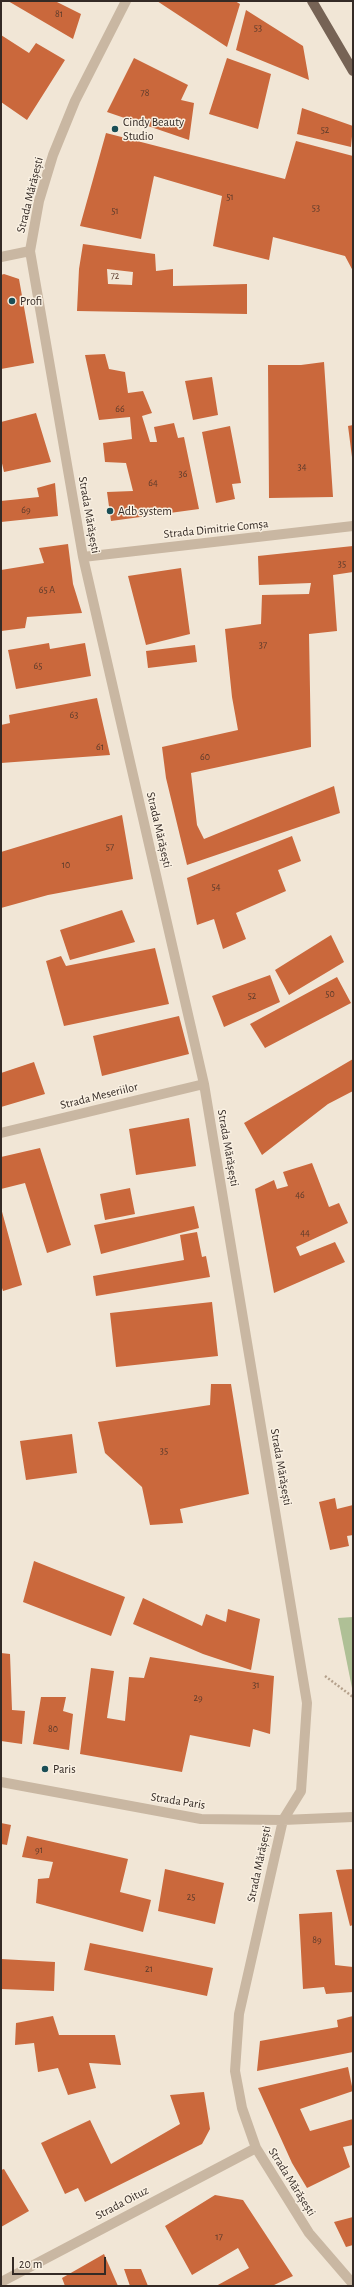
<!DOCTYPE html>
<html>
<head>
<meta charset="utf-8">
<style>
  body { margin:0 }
  #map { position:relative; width:354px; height:2287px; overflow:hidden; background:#f1e6d6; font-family:"Alegreya Sans",sans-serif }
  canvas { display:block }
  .frame { position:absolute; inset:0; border:2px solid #342a25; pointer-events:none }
  .scale { position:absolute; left:12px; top:2257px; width:94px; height:18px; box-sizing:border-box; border:2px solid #342a25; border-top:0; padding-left:5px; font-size:12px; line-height:14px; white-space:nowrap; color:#342a25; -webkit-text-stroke:3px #f9f0e2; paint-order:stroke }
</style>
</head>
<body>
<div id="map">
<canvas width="354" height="2287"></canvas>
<div class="frame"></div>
<div class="scale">20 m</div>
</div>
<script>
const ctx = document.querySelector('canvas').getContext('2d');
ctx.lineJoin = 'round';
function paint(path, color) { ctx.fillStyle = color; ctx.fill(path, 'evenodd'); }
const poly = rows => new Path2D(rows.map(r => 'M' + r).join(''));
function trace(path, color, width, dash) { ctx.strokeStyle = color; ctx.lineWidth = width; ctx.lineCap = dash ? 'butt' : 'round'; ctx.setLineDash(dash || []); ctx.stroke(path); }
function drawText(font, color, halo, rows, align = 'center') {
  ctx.font = font + ' "Alegreya Sans",sans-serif'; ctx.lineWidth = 3; ctx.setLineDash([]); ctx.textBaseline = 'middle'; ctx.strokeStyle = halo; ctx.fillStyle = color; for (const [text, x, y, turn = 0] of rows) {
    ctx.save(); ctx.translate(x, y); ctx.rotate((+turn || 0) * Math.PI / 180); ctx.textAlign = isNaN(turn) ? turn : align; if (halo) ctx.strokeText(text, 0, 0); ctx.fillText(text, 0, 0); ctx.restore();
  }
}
paint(poly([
  [353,1617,353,1693,338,1618]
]), '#afc096');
paint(poly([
  [8,1,55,1,81,14,73,39],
  [157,1,235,1,240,4,227,47],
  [246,10,303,46,309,80,236,50],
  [1,35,29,53,36,43,65,60,27,120,1,102],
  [134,58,188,85,181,100,194,103,189,140,107,112],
  [227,58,271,74,258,129,209,114],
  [302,108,353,126,351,147,297,134],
  [106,133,285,179,296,141,353,156,353,271,345,256,273,237,269,260,213,246,222,196,154,176,141,239,80,226],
  [83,244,155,254,156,271,173,269,173,286,247,284,247,314,77,311,79,269],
  [107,269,133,272,132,285,108,284],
  [4,274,19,279,34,363,1,369,1,275],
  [105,354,109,369,125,372,128,393,143,391,152,413,142,416,150,442,157,442,154,427,174,423,178,438,184,437,199,509,111,521,107,492,133,491,126,463,105,462,103,443,132,439,130,417,99,420,85,355],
  [324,362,333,497,269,498,268,365,301,365],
  [212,377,218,415,193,420,185,381],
  [36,413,51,462,4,472,1,459,1,422],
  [353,425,353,457,352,457,348,426],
  [230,426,241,483,232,484,235,499,216,503,202,432],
  [55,483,58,516,1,522,1,501,39,497,37,488],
  [68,544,73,584,82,613,27,617,25,628,1,631,1,570,44,563,39,548],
  [353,546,353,572,333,575,337,631,309,634,311,747,191,773,197,825,204,839,334,786,340,813,187,865,166,778,162,747,238,730,232,697,225,629,261,624,262,595,309,594,311,583,259,585,258,556],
  [181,568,190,634,146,645,128,576],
  [49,643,50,649,85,643,91,676,16,689,8,650],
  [195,645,197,662,148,668,146,651],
  [97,698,110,755,1,763,1,725,10,723,9,715],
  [122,815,133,879,48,895,1,908,1,852],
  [292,836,301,861,278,870,286,891,236,913,246,939,223,949,214,919,197,925,187,878],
  [122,910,135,942,70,960,60,930],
  [331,935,344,962,289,995,275,970],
  [155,948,169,1004,64,1026,46,961,61,956,66,966],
  [270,975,280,1002,224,1027,212,996],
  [337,977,351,1003,265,1048,250,1024],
  [179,1016,189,1054,102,1076,93,1036],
  [353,1059,353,1091,328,1104,262,1155,244,1123],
  [34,1062,45,1094,1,1107,1,1073],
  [189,1118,196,1166,136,1175,129,1129],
  [40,1148,71,1245,47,1253,25,1183,1,1189,1,1157],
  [312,1163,329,1207,339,1203,348,1223,296,1247,300,1256,335,1242,345,1262,274,1293,255,1189,274,1180,277,1189,288,1186,283,1172],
  [130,1188,135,1214,105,1220,100,1194],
  [194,1206,199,1228,101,1254,94,1225],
  [1,1208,22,1285,3,1291,1,1285],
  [197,1232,202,1257,206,1256,210,1277,96,1296,93,1276,184,1260,180,1235],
  [212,1302,218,1356,116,1367,110,1313],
  [211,1384,231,1384,249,1494,180,1509,183,1523,150,1525,142,1487,105,1453,98,1422,210,1405],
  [72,1434,77,1473,26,1480,20,1441],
  [335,1498,337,1509,353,1505,353,1535,347,1536,349,1546,330,1550,319,1502],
  [34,1561,125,1597,111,1636,23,1602],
  [143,1598,202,1626,206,1614,226,1622,228,1609,260,1619,251,1670,203,1654,133,1624],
  [1,1653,10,1654,12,1710,25,1711,22,1744,1,1741],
  [150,1657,274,1676,270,1734,253,1729,250,1747,190,1735,182,1772,80,1754,91,1668,114,1671,107,1718,125,1721,129,1677,144,1678],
  [41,1697,66,1697,63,1711,73,1714,69,1750,33,1744],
  [1,1823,11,1825,7,1845,1,1844],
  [27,1836,128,1859,120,1892,151,1900,143,1932,36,1903,38,1879,49,1878,53,1862,22,1857],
  [165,1869,224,1883,215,1924,158,1911],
  [353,1869,353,1925,350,1926,336,1870],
  [332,1912,335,1965,353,1967,353,1992,326,1994,324,1987,303,1989,299,1914],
  [90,1943,213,1968,207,1996,84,1970],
  [1,1959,55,1962,54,1991,1,1989],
  [53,2016,59,2035,115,2035,121,2065,89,2063,96,2088,68,2095,58,2068,38,2072,34,2043,15,2045,16,2023],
  [353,2016,353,2052,257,2071,260,2041,338,2027,337,2020],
  [348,2067,353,2091,300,2109,310,2131,353,2119,353,2145,343,2147,350,2167,307,2188,292,2163,258,2088],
  [204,2092,210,2129,202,2144,85,2202,78,2188,65,2194,41,2143,90,2120,111,2164,180,2124,170,2095],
  [4,2169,29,2211,1,2227,1,2170],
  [215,2195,243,2200,293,2276,272,2286,216,2286,249,2268,238,2248,192,2275,165,2226],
  [353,2217,353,2245,346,2247,334,2222],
  [104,2254,118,2286,65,2286,62,2278],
  [124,2269,141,2269,148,2286,130,2286]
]), '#ca683c');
trace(poly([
  [325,1676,353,1697]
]), '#b5a18c', 2.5, [2, 2]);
trace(poly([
  [126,1,75,101,53,155,39,201,30,251,83,557,204,1084,307,1703,301,1791,283,1820,239,2014,235,2071,242,2108,256,2148,309,2233,353,2284],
  [1,257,30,251],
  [83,557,353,526],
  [1,1133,204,1084],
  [1,1782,201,1819,283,1820,353,1817],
  [1,2282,256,2148]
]), '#c9b7a2', 10);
trace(poly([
  [312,1,353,71]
]), '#766355', 10);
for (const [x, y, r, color] of [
  [115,129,4,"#1a4e56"],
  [12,301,4,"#1a4e56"],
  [110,511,4,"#1a4e56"],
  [45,1769,4,"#1a4e56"]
]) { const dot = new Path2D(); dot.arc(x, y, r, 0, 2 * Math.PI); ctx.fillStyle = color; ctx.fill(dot); trace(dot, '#f9f0e2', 1.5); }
drawText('10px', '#5a3a2b', null, [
  ["81",59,14],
  ["53",258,28],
  ["78",145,93],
  ["52",325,130],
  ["51",230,197],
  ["53",316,208],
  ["51",115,211],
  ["72",115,276],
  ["66",120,409],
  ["34",302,467],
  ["36",183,474],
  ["64",153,483],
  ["69",26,510],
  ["35",342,564],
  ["65 A",47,590],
  ["37",263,645],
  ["65",38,666],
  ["63",74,715],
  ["61",100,747],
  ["60",205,757],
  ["57",110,847],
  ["10",66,865],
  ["54",216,887],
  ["50",330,994],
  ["52",252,996],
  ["46",300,1195],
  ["44",305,1233],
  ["35",164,1451],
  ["31",256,1685],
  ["29",198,1698],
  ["80",53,1729],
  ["91",39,1850],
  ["25",191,1897],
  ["89",317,1940],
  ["21",149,1969],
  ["17",219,2237]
]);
drawText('12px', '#342a25', '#f9f0e2', [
  ["Cindy Beauty",123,122],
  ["Studio",123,136],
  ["Profi",20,301],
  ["Adb system",118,511],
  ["Paris",53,1769]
], 'left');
drawText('12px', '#342a25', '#f9f0e2', [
  ["Strada Mărășești",30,195,-76],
  ["Strada Mărășești",89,515,80],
  ["Strada Dimitrie Comșa",216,529,-6],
  ["Strada Mărășești",159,830,77],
  ["Strada Meseriilor",99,1096,-14],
  ["Strada Mărășești",228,1148,80],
  ["Strada Mărășești",281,1467,80],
  ["Strada Paris",178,1801,9],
  ["Strada Mărășești",259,1864,-78],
  ["Strada Mărășești",292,2182,58],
  ["Strada Oituz",122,2203,-28]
]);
</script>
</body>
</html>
